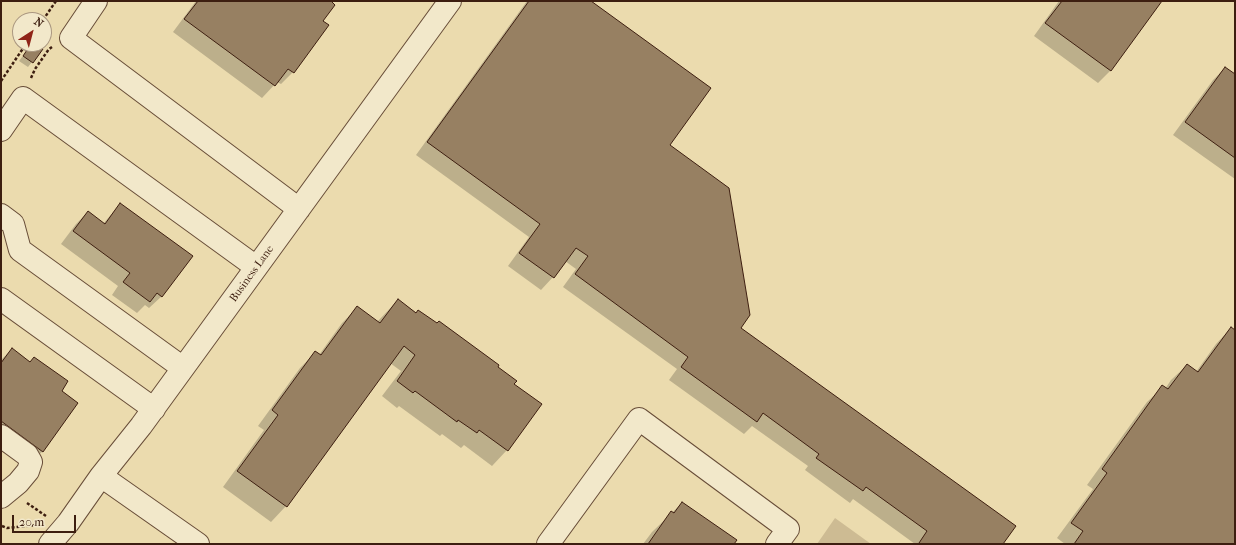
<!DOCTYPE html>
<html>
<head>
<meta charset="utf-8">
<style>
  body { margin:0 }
  #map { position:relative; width:1236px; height:545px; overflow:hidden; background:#ebdbae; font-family:"IM FELL French Canon",serif }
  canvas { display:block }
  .frame { position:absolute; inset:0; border:2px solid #3d1e10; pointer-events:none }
  .north { position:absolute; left:12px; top:12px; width:40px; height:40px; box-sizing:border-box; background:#f2e8ca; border:1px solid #aa9780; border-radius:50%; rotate:36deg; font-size:11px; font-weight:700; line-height:16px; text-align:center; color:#3d1e10 }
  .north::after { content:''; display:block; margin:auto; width:14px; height:18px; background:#8f2418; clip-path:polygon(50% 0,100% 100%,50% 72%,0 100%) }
  .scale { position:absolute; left:12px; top:515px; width:64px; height:18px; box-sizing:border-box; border:2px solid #3d1e10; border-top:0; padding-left:5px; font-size:12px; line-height:14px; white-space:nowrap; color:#3d1e10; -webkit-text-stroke:3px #f2e8ca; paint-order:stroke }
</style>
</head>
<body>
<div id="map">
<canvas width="1236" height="545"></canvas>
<div class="frame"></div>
<div class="north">N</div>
<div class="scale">20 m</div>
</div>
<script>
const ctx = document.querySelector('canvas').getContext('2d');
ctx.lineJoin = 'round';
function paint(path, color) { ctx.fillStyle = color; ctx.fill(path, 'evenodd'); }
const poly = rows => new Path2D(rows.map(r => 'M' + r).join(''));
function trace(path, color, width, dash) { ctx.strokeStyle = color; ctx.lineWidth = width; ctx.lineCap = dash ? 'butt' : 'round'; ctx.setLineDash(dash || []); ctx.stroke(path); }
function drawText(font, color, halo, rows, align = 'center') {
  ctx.font = font + ' "IM FELL French Canon",serif'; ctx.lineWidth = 3; ctx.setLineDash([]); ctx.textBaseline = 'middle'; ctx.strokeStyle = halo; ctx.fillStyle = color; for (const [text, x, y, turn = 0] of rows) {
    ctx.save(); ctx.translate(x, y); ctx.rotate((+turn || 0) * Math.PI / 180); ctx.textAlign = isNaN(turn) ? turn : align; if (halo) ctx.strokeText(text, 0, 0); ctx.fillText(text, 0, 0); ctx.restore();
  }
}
paint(poly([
  [835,518,871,544,817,544]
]), '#cdbb93');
paint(poly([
  [196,1,329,1,321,21,293,72,281,84,277,82,262,98,173,32],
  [527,1,589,1,668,146,739,328,1001,544,915,544,853,499,850,503,805,470,808,466,752,426,744,434,669,380,677,369,563,287,576,269,565,261,553,277,541,290,508,266,529,237,416,155],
  [1059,1,1161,1,1111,70,1098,83,1034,36],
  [32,44,35,44,42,49,28,67,19,61],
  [1225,68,1235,75,1235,179,1173,135,1213,80],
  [120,204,162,296,149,308,145,305,137,313,112,295,118,286,61,244,76,224,88,212,103,224],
  [398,300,497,368,513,384,507,450,492,466,464,445,461,448,442,434,440,436,399,406,397,408,382,396,401,371,390,363,286,506,271,522,223,487,264,430,258,426,300,368,316,352,319,355,342,323,357,308,377,322],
  [1231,328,1235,331,1235,544,1065,544,1057,538,1093,489,1087,485,1147,402,1163,387,1165,389,1171,380,1187,365,1196,372,1216,344],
  [12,349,30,362,34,358,60,392,43,451,30,463,1,442,1,360],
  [682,503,733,544,643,544,652,532]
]), '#0003');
const building = poly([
  [198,1,331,1,335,5,323,21,329,25,294,73,288,69,275,86,184,19,198,1],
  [529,1,591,1,711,88,670,145,729,188,750,315,741,328,1016,526,1003,544,921,544,919,543,927,531,866,487,863,491,816,458,819,454,763,413,757,422,681,367,688,357,575,274,588,256,576,248,554,278,519,253,540,224,427,142,529,1],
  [1062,1,1162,1,1111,71,1045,23,1062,1],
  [31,44,36,44,43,49,33,63,23,56,31,44],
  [1225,67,1235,74,1235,158,1185,122,1225,67],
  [120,203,193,256,162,297,157,293,150,302,123,282,130,273,73,231,88,211,105,224,120,203],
  [398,299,416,313,418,310,437,323,439,321,499,365,498,367,517,381,514,384,542,404,508,451,479,430,477,433,458,420,457,422,415,391,413,393,397,381,415,355,404,346,287,507,237,471,278,415,272,410,315,351,321,355,357,306,380,323,398,299],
  [1231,327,1235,330,1235,544,1074,544,1083,531,1071,523,1107,473,1102,469,1162,385,1168,389,1187,364,1198,372,1231,327],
  [12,348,30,362,34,357,68,381,62,391,78,403,43,452,1,421,1,363,12,348],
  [682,502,737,540,734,544,648,544,671,511,674,513,682,502]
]);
paint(building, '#978062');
trace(building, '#3d1e10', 1);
const minor = poly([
  [96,1,71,38,299,209],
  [1,130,23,98,256,267],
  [1,215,13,224,20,250,183,368],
  [1,299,154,409],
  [1,436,27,455,31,462,28,471,18,483,1,497],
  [101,476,198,544],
  [50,544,68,523,101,476,141,426,450,1],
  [548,544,639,419,788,529,777,544]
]);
trace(minor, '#684d38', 24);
trace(poly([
  [43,20,56,1],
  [24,47,28,49],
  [31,78,35,69,49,49,52,47],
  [1,81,26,44],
  [27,503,46,516],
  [2,526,7,528,37,525]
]), '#3d1e10', 2.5, [3, 2]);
trace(minor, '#f2e8ca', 22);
drawText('11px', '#3d1e10', '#f2e8ca', [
  ["Business Lane",252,274,-54]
]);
</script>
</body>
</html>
